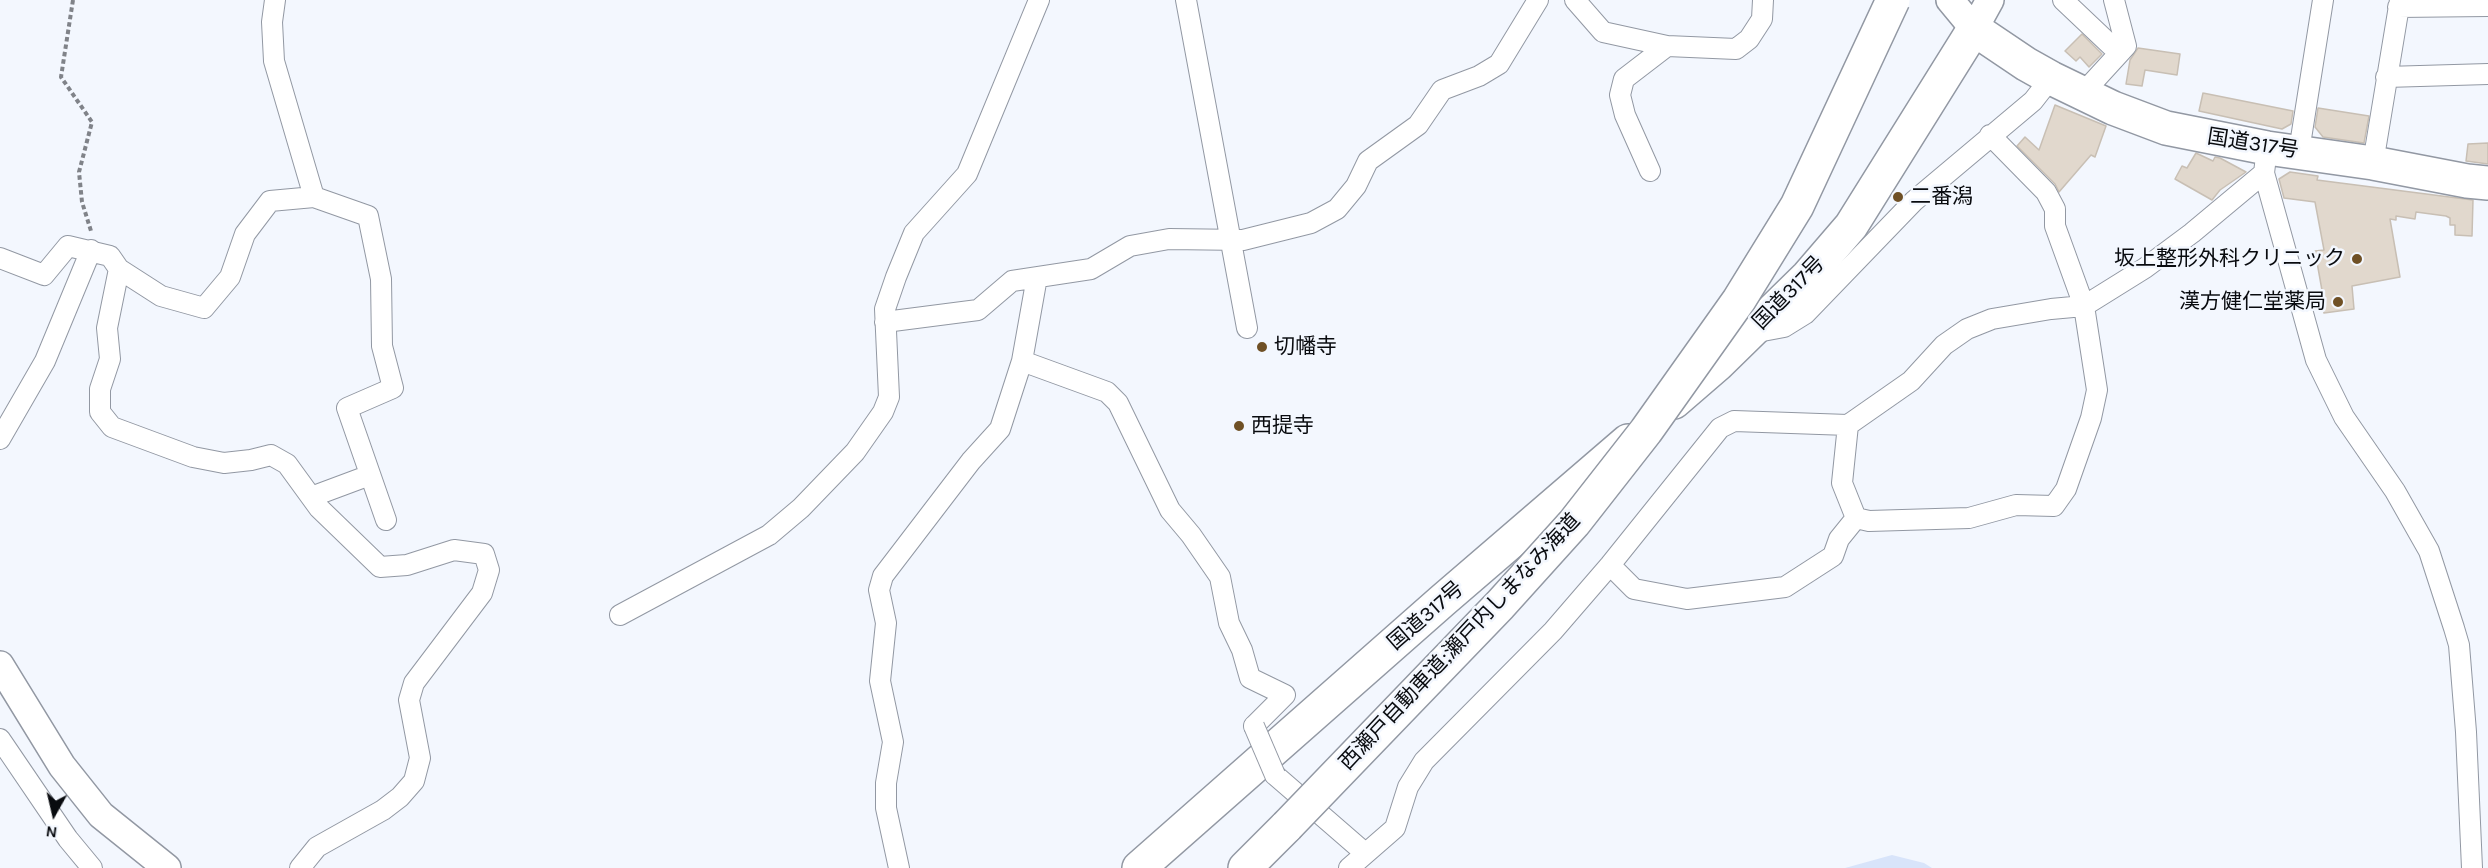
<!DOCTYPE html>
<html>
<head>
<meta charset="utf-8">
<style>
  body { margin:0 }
  #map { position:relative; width:2488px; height:868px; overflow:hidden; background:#f3f7fe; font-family:Karla,sans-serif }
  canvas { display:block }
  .north { position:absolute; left:24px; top:784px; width:60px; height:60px; -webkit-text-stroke:4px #f3f7fe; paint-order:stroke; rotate:188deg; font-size:16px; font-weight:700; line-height:24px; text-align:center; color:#090b0f }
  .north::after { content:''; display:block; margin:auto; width:21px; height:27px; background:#090b0f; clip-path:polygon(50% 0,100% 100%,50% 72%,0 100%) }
</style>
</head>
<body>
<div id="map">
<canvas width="2488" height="868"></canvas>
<div class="north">N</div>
</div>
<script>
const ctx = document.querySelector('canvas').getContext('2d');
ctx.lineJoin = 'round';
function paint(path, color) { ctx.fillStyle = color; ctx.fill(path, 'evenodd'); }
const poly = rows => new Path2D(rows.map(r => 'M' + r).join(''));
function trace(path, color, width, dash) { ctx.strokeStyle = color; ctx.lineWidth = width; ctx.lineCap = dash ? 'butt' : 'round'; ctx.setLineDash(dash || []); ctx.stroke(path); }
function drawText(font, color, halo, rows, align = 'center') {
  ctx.font = font + ' Karla,"Noto Sans JP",sans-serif'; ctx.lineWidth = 5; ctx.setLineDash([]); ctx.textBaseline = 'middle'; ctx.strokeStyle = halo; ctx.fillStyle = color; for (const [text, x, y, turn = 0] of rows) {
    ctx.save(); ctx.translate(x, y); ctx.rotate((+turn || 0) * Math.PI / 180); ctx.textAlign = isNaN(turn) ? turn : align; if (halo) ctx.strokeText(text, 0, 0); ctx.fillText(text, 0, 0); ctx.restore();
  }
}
paint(poly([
  [1892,855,1924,863,1932,868,1845,868]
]), '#d8e4fa');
const building = poly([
  [2082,34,2102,54,2089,67,2080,57,2076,61,2065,51,2082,34],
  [2138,48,2180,54,2177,75,2145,70,2142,86,2126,84,2130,60,2138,48],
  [2203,93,2293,111,2291,124,2282,129,2199,111,2203,93],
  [2055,105,2106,126,2095,157,2091,155,2059,192,2055,184,2017,146,2025,137,2039,150,2055,105],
  [2318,108,2369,116,2364,143,2323,137,2315,127,2318,108],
  [2488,143,2488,164,2466,161,2468,144,2488,143],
  [2196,153,2213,161,2215,157,2220,158,2246,172,2220,190,2212,200,2175,179,2182,166,2187,168,2196,153],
  [2290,172,2318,176,2317,180,2473,200,2472,236,2455,235,2455,225,2450,225,2450,218,2446,216,2416,212,2415,219,2396,216,2396,220,2390,219,2400,277,2352,286,2354,309,2324,313,2321,296,2323,296,2315,251,2324,250,2315,202,2284,198,2279,179,2290,172]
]);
paint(building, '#e1d8cd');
trace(building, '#c8bfb4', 1.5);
const street = poly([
  [275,0,272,22,274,61,314,197,368,216,381,279,382,346,393,388,347,408,386,520],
  [1186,0,1247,328],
  [1575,0,1603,32,1667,46],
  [2063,0,2119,53],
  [2398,7,2488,6],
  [2386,77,2488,74],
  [2083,93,2126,46,2114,0],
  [2299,151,2323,0],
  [2373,163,2400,0],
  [1650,171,1625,115,1620,95,1624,79,1667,46,1736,49,1749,39,1762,19,1763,0],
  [2264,173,2316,360,2344,417,2395,491,2429,551,2454,628,2459,645,2466,732,2472,868],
  [0,258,44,275,68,246,110,256,119,269,107,328,110,359,100,389,100,412,112,427,193,457,224,463,251,460,271,455,287,464,319,508,380,567,407,565,454,550,484,554,489,570,482,593,414,683,409,700,420,758,414,781,400,797,383,810,317,847,300,868],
  [119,269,161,296,204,308,230,277,245,234,270,201,314,197],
  [885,322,978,310,1012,281,1091,269,1130,246,1169,239,1243,240,1311,223,1337,209,1356,186,1368,161,1418,125,1442,90,1479,76,1499,64,1538,0],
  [1752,333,1784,327,1805,314,1914,201,2033,101,2051,78],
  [1022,361,1107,392,1118,403,1170,510,1191,535,1220,577,1229,623,1242,650,1250,678,1285,695,1254,726],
  [1848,425,1842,483,1856,518,1869,521,1969,518,2016,505,2054,506,2066,489,2091,418,2097,390,2084,306,2055,226,2055,209,2046,192,1990,135],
  [0,439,45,361,91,250],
  [311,497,370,475],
  [1610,565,1634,589,1687,599,1785,587,1833,556,1839,539,1856,518],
  [620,615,769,535,801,508,855,452,883,412,889,397,885,309,896,277,914,233,967,174,1039,0],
  [0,739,68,839,92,868],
  [1275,775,1365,853],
  [899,868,886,808,886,783,893,742,880,681,886,623,879,590,883,576,971,461,1000,429,1022,361,1037,277],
  [1349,868,1395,828,1408,787,1424,761,1553,631,1610,565,1720,428,1734,421,1848,425,1911,381,1944,345,1967,329,1992,319,2051,309,2084,306,2145,268,2192,233,2264,173,2267,148]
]);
const secondary = poly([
  [1950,0,1974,29,1990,0],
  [0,665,62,766,101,815,167,868]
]);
const highway = poly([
  [1674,402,1718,364,1808,276,1851,226,1974,29,2026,64,2051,78,2113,108,2166,128,2267,148,2373,163,2467,181,2488,183],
  [1139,868,1442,601,1628,441],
  [1245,868,1287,826]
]);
trace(street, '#9298a3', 22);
trace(secondary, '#9298a3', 30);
trace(highway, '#9298a3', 36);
trace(poly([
  [73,0,61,77,92,122,79,172,82,202,91,231]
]), '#808389', 4, [4.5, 3]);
trace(street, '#fff', 20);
trace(secondary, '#fff', 27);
trace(highway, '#fff', 33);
const streetBridge = poly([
  [1254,726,1275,775]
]);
const highwayBridge = poly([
  [1287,826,1500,605,1574,523,1646,431,1739,300,1797,206,1893,0]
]);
trace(streetBridge, '#9298a3', 22, []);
trace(highwayBridge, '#9298a3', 36, []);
trace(streetBridge, '#fff', 20);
trace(highwayBridge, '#fff', 33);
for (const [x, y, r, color] of [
  [1898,197,6,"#6f5025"],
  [2357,259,6,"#6f5025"],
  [2338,302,6,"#6f5025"],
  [1262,347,6,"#6f5025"],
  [1239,426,6,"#6f5025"]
]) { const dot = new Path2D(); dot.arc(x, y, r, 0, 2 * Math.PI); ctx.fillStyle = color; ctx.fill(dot); trace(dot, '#f3f7fe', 2); }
drawText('21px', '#090b0f', '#f3f7fe', [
  ["国道317号",2253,144,9],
  ["国道317号",1789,293,-46],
  ["国道317号",1426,616,-41],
  ["西瀬戸自動車道;瀬戸内しまなみ海道",1460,642,-47]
]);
drawText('21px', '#090b0f', '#f3f7fe', [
  ["二番潟",1910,197],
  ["坂上整形外科クリニック",2345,259,"right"],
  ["漢方健仁堂薬局",2326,302,"right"],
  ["切幡寺",1274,347],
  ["西提寺",1251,426]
], 'left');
</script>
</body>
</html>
